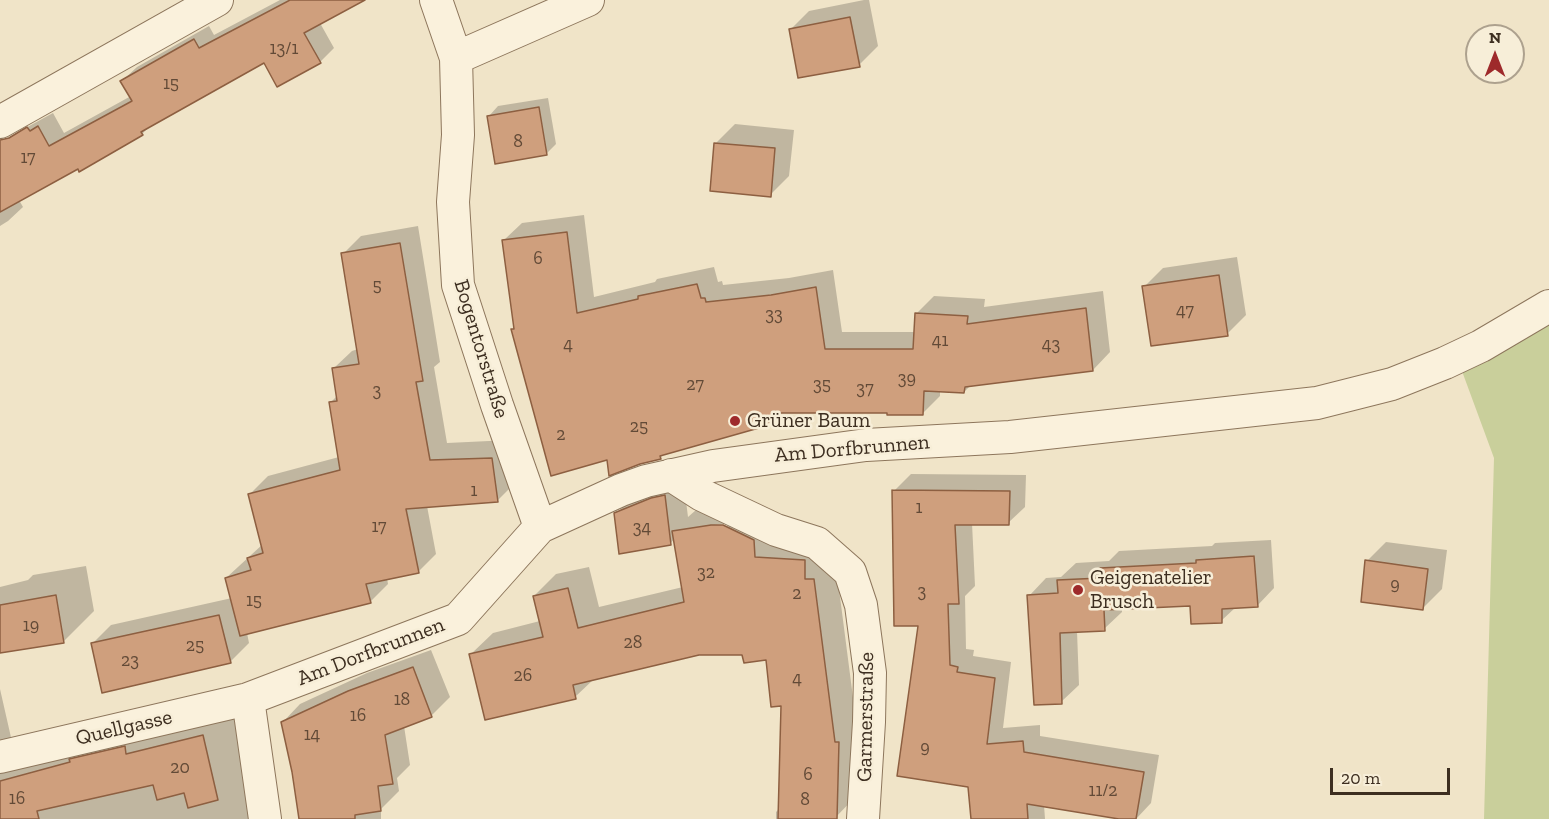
<!DOCTYPE html>
<html>
<head>
<meta charset="utf-8">
<style>
  body { margin:0 }
  #map { position:relative; width:1549px; height:819px; overflow:hidden; background:#f0e4c8; font-family:"Zilla Slab",serif }
  canvas { display:block }
  .north { position:absolute; left:1465px; top:24px; width:60px; height:60px; box-sizing:border-box; background:#f7eed8; border:2px solid #ada18e; border-radius:50%; rotate:0deg; font-size:16px; font-weight:700; line-height:24px; text-align:center; color:#3d2e20 }
  .north::after { content:''; display:block; margin:auto; width:21px; height:27px; background:#9e2a2b; clip-path:polygon(50% 0,100% 100%,50% 72%,0 100%) }
  .scale { position:absolute; left:1330px; top:768px; width:120px; height:27px; box-sizing:border-box; border:3px solid #3d2e20; border-top:0; padding-left:8px; font-size:18px; line-height:21px; white-space:nowrap; color:#3d2e20; -webkit-text-stroke:4px #f7eed8; paint-order:stroke }
</style>
</head>
<body>
<div id="map">
<canvas width="1549" height="819"></canvas>
<div class="north">N</div>
<div class="scale">20 m</div>
</div>
<script>
const ctx = document.querySelector('canvas').getContext('2d');
ctx.lineJoin = 'round';
function paint(path, color) { ctx.fillStyle = color; ctx.fill(path, 'evenodd'); }
const poly = rows => new Path2D(rows.map(r => 'M' + r).join(''));
function trace(path, color, width, dash) { ctx.strokeStyle = color; ctx.lineWidth = width; ctx.lineCap = dash ? 'butt' : 'round'; ctx.setLineDash(dash || []); ctx.stroke(path); }
function drawText(font, color, halo, rows, align = 'center') {
  ctx.font = font + ' "Zilla Slab",serif'; ctx.lineWidth = 5; ctx.setLineDash([]); ctx.textBaseline = 'middle'; ctx.strokeStyle = halo; ctx.fillStyle = color; for (const [text, x, y, turn = 0] of rows) {
    ctx.save(); ctx.translate(x, y); ctx.rotate((+turn || 0) * Math.PI / 180); ctx.textAlign = isNaN(turn) ? turn : align; if (halo) ctx.strokeText(text, 0, 0); ctx.fillText(text, 0, 0); ctx.restore();
  }
}
paint(poly([
  [1549,307,1549,819,1484,819,1494,458,1459,363]
]), '#c9cf9b');
paint(poly([
  [280,0,356,0,320,23,334,48,320,62,264,61,153,123,142,134,19,200,23,207,8,221,0,226,0,142,53,113,64,133,131,96,122,81,137,67,209,26,214,35],
  [864,0,869,0,878,46,859,65,790,30,809,11],
  [548,98,556,144,547,153,489,116,498,106],
  [735,124,794,130,789,176,770,195,716,143],
  [584,215,594,297,655,282,657,279,714,267,718,282,722,281,723,285,789,278,833,270,842,332,915,332,916,314,934,296,985,299,984,307,1103,291,1110,352,1093,370,971,385,964,392,940,391,940,396,922,414,889,411,782,411,766,425,665,453,660,458,609,458,513,330,515,327,504,240,522,223],
  [418,226,440,362,434,367,447,443,510,440,515,483,497,501,427,506,436,554,418,572,387,578,388,584,370,602,247,633,249,643,230,662,92,644,111,625,232,598,226,578,263,544,250,494,268,476,339,457,330,403,338,395,334,368,352,351,358,349,343,254,361,236],
  [1237,257,1246,315,1227,334,1144,287,1163,268],
  [911,474,1026,475,1025,507,1008,523,972,523,975,586,965,596,966,649,974,650,973,656,1011,662,1003,728,1040,725,1040,736,1159,755,1151,803,1136,819,1044,805,1045,819,972,819,970,785,920,624,894,491],
  [683,477,688,517,696,510,746,504,835,558,856,721,858,794,834,819,776,819,776,812,780,808,783,704,767,658,744,653,699,653,594,679,575,697,471,654,493,633,540,621,534,596,556,574,589,567,599,607,683,587,675,538,670,544,616,514,635,494],
  [731,523,731,526,697,530,697,527],
  [1271,540,1274,588,1257,606,1236,607,1221,621,1192,604,1122,608,1122,612,1104,629,1077,631,1079,685,1061,702,1029,596,1046,578,1061,577,1076,563,1109,561,1119,551,1212,546,1215,543],
  [1386,542,1447,550,1442,589,1423,608,1367,561],
  [86,566,94,611,63,642,0,653,0,587,28,580,33,575],
  [431,650,450,697,432,715,404,726,410,765,397,778,399,791,381,809,381,819,300,819,294,771,282,723,300,704,367,673],
  [0,689,15,755,233,705,254,819,0,819]
]), '#0003');
const building = poly([
  [290,0,365,0,304,33,321,63,277,87,264,63,141,132,143,135,79,172,78,169,0,212,0,140,9,138,27,127,30,131,38,126,49,146,132,101,120,81,194,39,199,48,290,0],
  [850,17,860,67,798,78,789,29,850,17],
  [539,107,547,155,495,164,487,116,539,107],
  [714,143,775,148,771,197,710,191,714,143],
  [567,232,577,313,638,299,638,296,697,284,701,298,705,298,706,302,771,295,816,287,825,349,913,349,915,313,968,316,967,324,1086,308,1093,371,965,387,964,393,924,391,923,415,887,415,887,413,772,413,774,421,766,423,766,426,660,456,661,459,640,464,609,476,607,460,551,476,511,329,514,329,502,240,567,232],
  [400,243,423,381,416,382,430,460,492,458,498,502,406,509,419,573,366,584,371,603,240,636,225,578,251,570,247,558,263,553,248,494,340,470,329,402,337,401,332,368,359,364,341,253,400,243],
  [1219,275,1228,336,1151,346,1142,286,1219,275],
  [892,490,1010,491,1009,525,955,525,959,604,948,604,950,665,958,667,957,672,995,678,987,744,1023,741,1024,752,1144,772,1136,819,1119,819,1027,804,1028,819,971,819,968,787,897,776,918,626,894,626,892,490],
  [665,495,671,545,619,554,614,513,651,498,665,495],
  [711,525,723,525,754,540,755,557,805,560,805,579,814,579,835,742,839,742,837,819,778,819,781,706,771,707,766,660,744,663,742,655,699,655,573,685,576,699,485,720,469,654,543,637,533,596,568,588,578,628,684,602,672,531,711,525],
  [1254,556,1258,607,1222,609,1222,623,1191,624,1190,606,1104,610,1105,631,1060,633,1062,704,1034,705,1027,595,1058,593,1057,580,1101,578,1100,568,1196,563,1196,560,1254,556],
  [1365,560,1428,569,1423,610,1361,602,1365,560],
  [56,595,64,643,0,653,0,605,56,595],
  [219,615,231,663,102,693,91,643,219,615],
  [413,667,432,717,385,735,393,784,378,786,381,811,355,815,355,819,299,819,292,772,281,722,348,691,413,667],
  [203,735,218,800,188,808,184,793,157,800,153,785,37,811,39,819,0,819,0,781,70,762,69,759,125,746,126,754,203,735]
]);
paint(building, '#cf9f7d');
trace(building, '#8d5f41', 1.5);
const street = poly([
  [436,0,456,58,458,135,453,202,458,285,497,405,540,527],
  [456,58,588,0],
  [0,122,217,0],
  [671,475,702,495,776,530,817,543,850,572,861,605,870,673,869,722,863,819],
  [248,699,265,819],
  [0,757,248,699,458,619,540,527,621,490,646,481,713,466,866,445,1010,437,1317,403,1392,384,1445,363,1481,346,1549,306]
]);
trace(street, '#8d765c', 34);
trace(street, '#faf1dc', 32);
for (const [x, y, r, color] of [
  [735,421,6,"#9e2a2b"],
  [1078,590,6,"#9e2a2b"]
]) { const dot = new Path2D(); dot.arc(x, y, r, 0, 2 * Math.PI); ctx.fillStyle = color; ctx.fill(dot); trace(dot, '#f7eed8', 2); }
drawText('18px', '#624a37', null, [
  ["13/1",284,49],
  ["15",171,84],
  ["8",518,142],
  ["17",28,158],
  ["6",538,259],
  ["5",377,286],
  ["47",1185,311],
  ["33",774,315],
  ["41",940,341],
  ["4",568,345],
  ["43",1051,345],
  ["39",907,379],
  ["27",695,385],
  ["35",822,385],
  ["37",865,389],
  ["3",377,391],
  ["25",639,427],
  ["2",561,435],
  ["1",474,491],
  ["1",919,508],
  ["17",379,527],
  ["34",642,528],
  ["32",706,573],
  ["9",1395,585],
  ["3",922,592],
  ["2",797,594],
  ["15",254,601],
  ["19",31,626],
  ["28",633,643],
  ["25",195,646],
  ["23",130,661],
  ["26",523,676],
  ["4",797,679],
  ["18",402,700],
  ["16",358,716],
  ["14",312,735],
  ["9",925,748],
  ["20",180,768],
  ["6",808,775],
  ["11/2",1103,791],
  ["16",17,799],
  ["8",805,800]
]);
drawText('21px', '#3d2e20', '#f7eed8', [
  ["Bogentorstraße",481,349,73],
  ["Am Dorfbrunnen",852,449,-5],
  ["Am Dorfbrunnen",371,652,-21],
  ["Garmerstraße",866,717,-89],
  ["Quellgasse",124,728,-13]
]);
drawText('21px', '#3d2e20', '#f7eed8', [
  ["Grüner Baum",747,421],
  ["Geigenatelier",1090,578],
  ["Brusch",1090,602]
], 'left');
</script>
</body>
</html>
